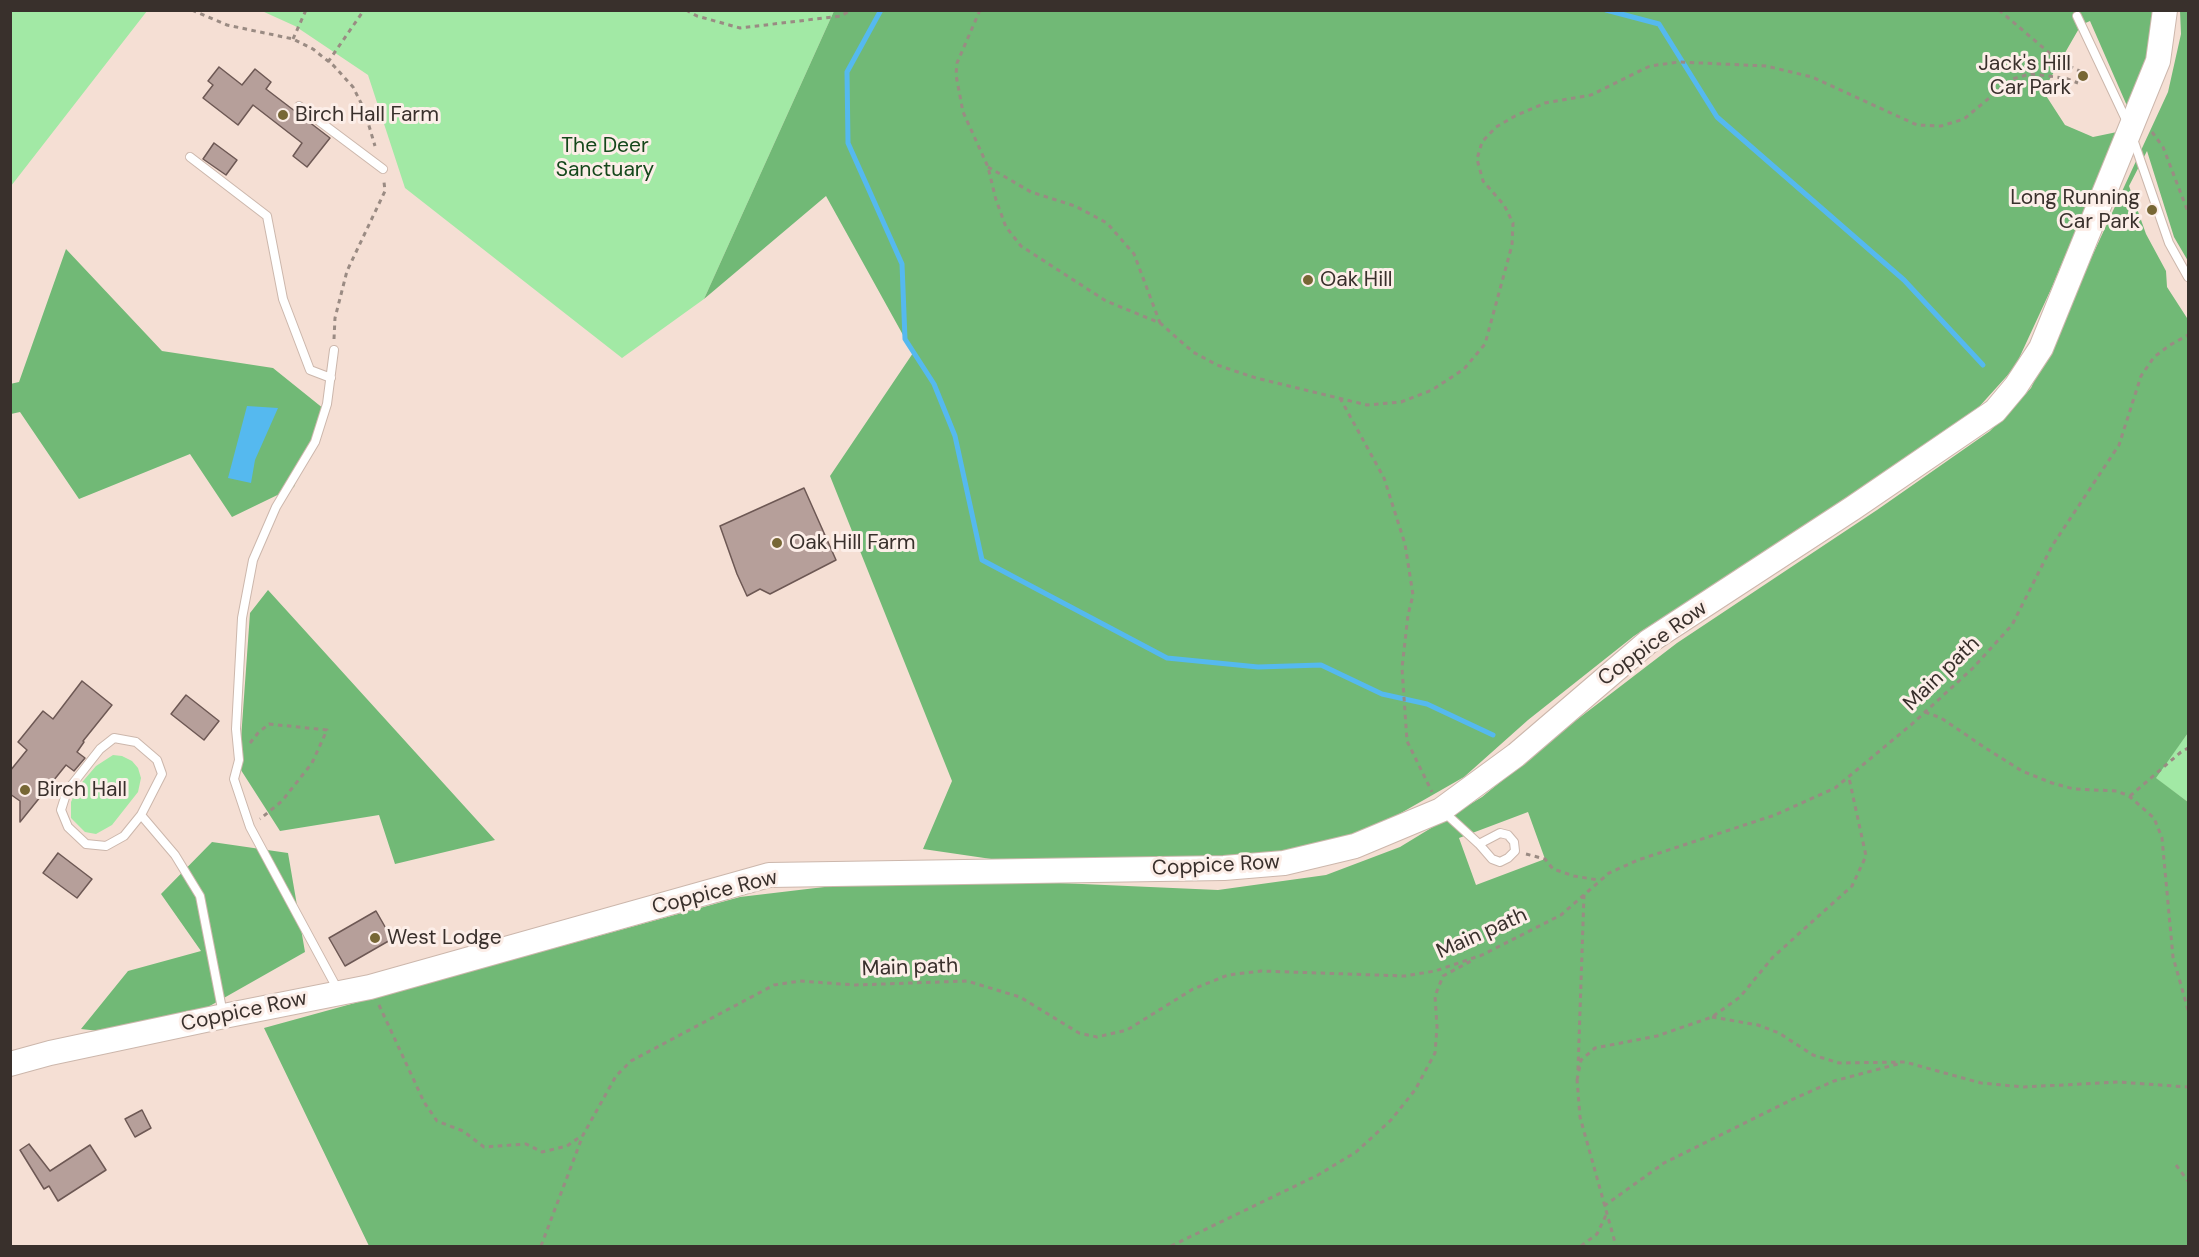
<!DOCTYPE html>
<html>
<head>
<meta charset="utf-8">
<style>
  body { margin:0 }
  #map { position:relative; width:2199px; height:1257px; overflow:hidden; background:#f5dfd4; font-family:"DM Sans",sans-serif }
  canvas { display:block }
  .frame { position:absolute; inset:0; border:12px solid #39302c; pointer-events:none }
</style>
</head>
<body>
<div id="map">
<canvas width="2199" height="1257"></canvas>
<div class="frame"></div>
</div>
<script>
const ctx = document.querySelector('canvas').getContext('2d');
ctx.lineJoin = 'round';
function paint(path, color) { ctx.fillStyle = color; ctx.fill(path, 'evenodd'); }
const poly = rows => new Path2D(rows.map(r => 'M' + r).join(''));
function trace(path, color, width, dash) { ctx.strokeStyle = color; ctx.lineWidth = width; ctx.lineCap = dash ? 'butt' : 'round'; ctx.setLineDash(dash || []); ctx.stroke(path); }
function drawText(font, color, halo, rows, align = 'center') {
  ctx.font = font + ' "DM Sans",sans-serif'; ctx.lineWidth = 6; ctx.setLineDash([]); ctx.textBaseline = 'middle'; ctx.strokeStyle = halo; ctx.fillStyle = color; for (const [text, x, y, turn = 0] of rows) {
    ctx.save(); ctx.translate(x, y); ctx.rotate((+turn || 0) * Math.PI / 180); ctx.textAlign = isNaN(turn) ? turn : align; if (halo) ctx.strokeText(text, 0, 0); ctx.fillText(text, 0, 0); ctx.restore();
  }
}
paint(poly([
  [11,10,147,11,11,186,10,11],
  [262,11,834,11,704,299,622,358,405,188,368,75,295,26],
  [2188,733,2188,802,2155,778],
  [113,755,122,756,132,761,138,768,141,778,138,792,112,825,96,834,85,832,71,818,71,802,78,787,96,766]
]), '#a2e9a5');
paint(poly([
  [834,11,2154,11,2146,74,2131,115,2090,21,2081,25,2043,91,2065,125,2093,137,2117,132,2052,287,2015,367,1978,408,1903,465,1634,636,1528,720,1464,777,1373,829,1316,848,1204,860,1005,861,923,849,952,781,830,476,913,353,826,196,704,299],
  [2180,11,2188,11,2188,261,2174,237,2147,151,2129,186,2146,234,2166,271,2167,287,2187,318,2188,317,2188,733,2156,778,2188,802,2188,1246,369,1246,264,1028,740,897,841,885,1037,882,1218,890,1326,875,1400,847,1482,797,1570,725,1677,643,1877,510,1990,431,2031,388,2168,92,2181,34],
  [1528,812,1545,859,1476,885,1459,838],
  [66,249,162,351,273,368,324,409,294,487,232,517,190,454,79,499,20,412,11,414,10,384,19,382],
  [268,590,495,840,395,864,379,815,280,831,239,767,250,613],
  [212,842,288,853,305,952,155,1037,81,1029,128,971,201,951,161,894]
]), '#71b976');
paint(poly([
  [247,406,278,408,255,460,251,483,228,478]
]), '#55b9ef');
trace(poly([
  [881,10,847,72,848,143,902,264,905,339,934,384,955,436,982,560,1167,658,1258,667,1321,665,1382,694,1427,704,1493,735],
  [1606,10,1659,24,1717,117,1904,280,1983,365]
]), '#55b9ef', 5);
const building = poly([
  [219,67,242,85,255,69,271,82,266,89,330,138,307,167,293,156,302,143,253,105,238,125,203,98,213,85,208,81,219,67],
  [214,143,237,160,226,175,203,159,214,143],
  [804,488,836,560,770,594,760,589,747,596,737,574,720,526,804,488],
  [82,681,112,705,83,741,84,742,77,752,85,758,74,771,66,765,20,822,20,801,10,794,10,771,27,750,18,742,43,711,53,719,82,681],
  [186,695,219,721,204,740,171,714,186,695],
  [58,853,92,879,77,898,43,873,58,853],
  [376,911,392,939,345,966,329,938,376,911],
  [142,1110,151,1128,135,1137,125,1119,142,1110],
  [29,1144,50,1171,90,1145,106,1170,58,1201,49,1186,44,1189,20,1150,29,1144]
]);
paint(building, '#b69f9a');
trace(building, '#6d5854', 1.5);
const lane = poly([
  [2077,16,2128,124],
  [299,106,383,169],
  [2133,139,2169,243,2188,277],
  [190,157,267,216,283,299,310,370,331,378],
  [334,350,327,404,315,442,276,507,253,560,242,618,236,729,239,760,234,779,250,827,339,992],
  [1444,812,1479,844,1500,833,1508,835,1514,842,1515,851,1508,858,1500,862,1492,859,1479,844],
  [141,815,162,774,157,760,136,742,114,738,100,749,67,791,61,810,68,827,86,844,106,846,124,836,141,815,175,855,200,896,223,1014]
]);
const secondary = poly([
  [10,1064,50,1053,224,1016,370,987,769,875,1224,868,1284,863,1355,846,1441,810,1516,755,1648,642,1853,508,1995,411,2016,386,2041,348,2158,61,2165,10]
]);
trace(lane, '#ccb7ac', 10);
trace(secondary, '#ccb7ac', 26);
trace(poly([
  [192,10,227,25,293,39,313,49,334,66,353,87,364,109,375,146],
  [686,10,697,16,740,28,841,16,851,10],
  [980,10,957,63,956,75,963,112,988,167,996,200,1006,227,1021,246,1106,301,1160,323,1193,352,1217,365,1256,378,1367,405,1401,402,1432,390,1464,369,1485,344,1512,245,1513,223,1504,205,1483,181,1477,159,1482,142,1496,127,1515,116,1545,103,1591,95,1650,66,1679,62,1766,66,1812,77,1917,125,1941,126,1964,119,2012,79,2030,74,2065,78,2078,83],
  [1999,10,2060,62,2082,72],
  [293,39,306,10],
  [328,62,364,10],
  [2152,132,2163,147,2188,212],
  [988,167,1031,192,1075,206,1107,223,1134,254,1160,323],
  [334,339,335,318,347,271,385,191,384,182],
  [1340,398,1384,478,1405,544,1413,595,1408,615,1402,668,1407,741,1432,792],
  [1925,712,1941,718,1987,749,2022,771,2052,783,2074,789,2117,791,2129,796,2154,818,2162,838,2173,957,2188,1010],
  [250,743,258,733,269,724,327,730,312,763,282,801,260,819],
  [2130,796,2181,752,2188,748],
  [1526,854,1545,859,1553,869,1574,876,1598,880],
  [379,1005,424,1102,437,1121,463,1131,484,1147,526,1144,542,1152,567,1146,581,1136],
  [1712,1017,1758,1025,1779,1033,1813,1055,1839,1063,1905,1062,1981,1083,2024,1087,2118,1082,2188,1087],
  [1578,1070,1584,894],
  [1577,1079,1580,1117,1616,1246],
  [1577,1080,1581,1060,1595,1048,1657,1036,1712,1017,1740,997,1773,957,1852,886,1866,856,1849,778],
  [2176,1165,2188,1181],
  [1604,1206,1664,1163,1791,1100,1834,1081,1898,1064],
  [541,1246,583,1135,616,1076,631,1061,774,985,800,981,855,985,967,981,1020,997,1079,1033,1097,1037,1127,1030,1193,989,1228,975,1261,971,1405,976,1435,971,1482,955,1561,915,1609,873,1638,860,1775,815,1835,788,1912,724,1973,668,2012,625,2052,546,2119,445,2141,376,2154,357,2170,345,2188,335],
  [1171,1246,1318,1175,1356,1152,1391,1120,1415,1090,1435,1053,1437,1027,1435,996,1443,976,1473,960],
  [1581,1246,1597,1234,1607,1213]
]), '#9a8b83', 3, [4.5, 4.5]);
trace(lane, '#fff', 8);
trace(secondary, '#fff', 24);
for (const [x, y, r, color] of [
  [2083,76,6,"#776735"],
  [283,115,6,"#776735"],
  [2152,210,6,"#776735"],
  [1308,280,6,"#776735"],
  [777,543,6,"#776735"],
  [25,790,6,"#776735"],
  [375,938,6,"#776735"]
]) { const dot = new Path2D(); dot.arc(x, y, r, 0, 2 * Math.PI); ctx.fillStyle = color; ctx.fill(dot); trace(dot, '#fceee8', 2); }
drawText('21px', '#39302c', '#fceee8', [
  ["Jack's Hill",2071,64,"right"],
  ["Car Park",2071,88,"right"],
  ["Birch Hall Farm",295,115],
  ["Long Running",2140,198,"right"],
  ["Car Park",2140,222,"right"],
  ["Oak Hill",1320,280],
  ["Oak Hill Farm",789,543],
  ["Birch Hall",37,790],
  ["West Lodge",387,938]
], 'left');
drawText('21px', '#15481b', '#fceee8', [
  ["The Deer",605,146],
  ["Sanctuary",605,170]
]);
drawText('21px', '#39302c', '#fceee8', [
  ["Coppice Row",1653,644,-36],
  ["Main path",1942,674,-44],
  ["Coppice Row",1216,866,-3],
  ["Coppice Row",715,893,-14],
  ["Main path",1482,934,-24],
  ["Main path",910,968,-2],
  ["Coppice Row",244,1012,-12]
]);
</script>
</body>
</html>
